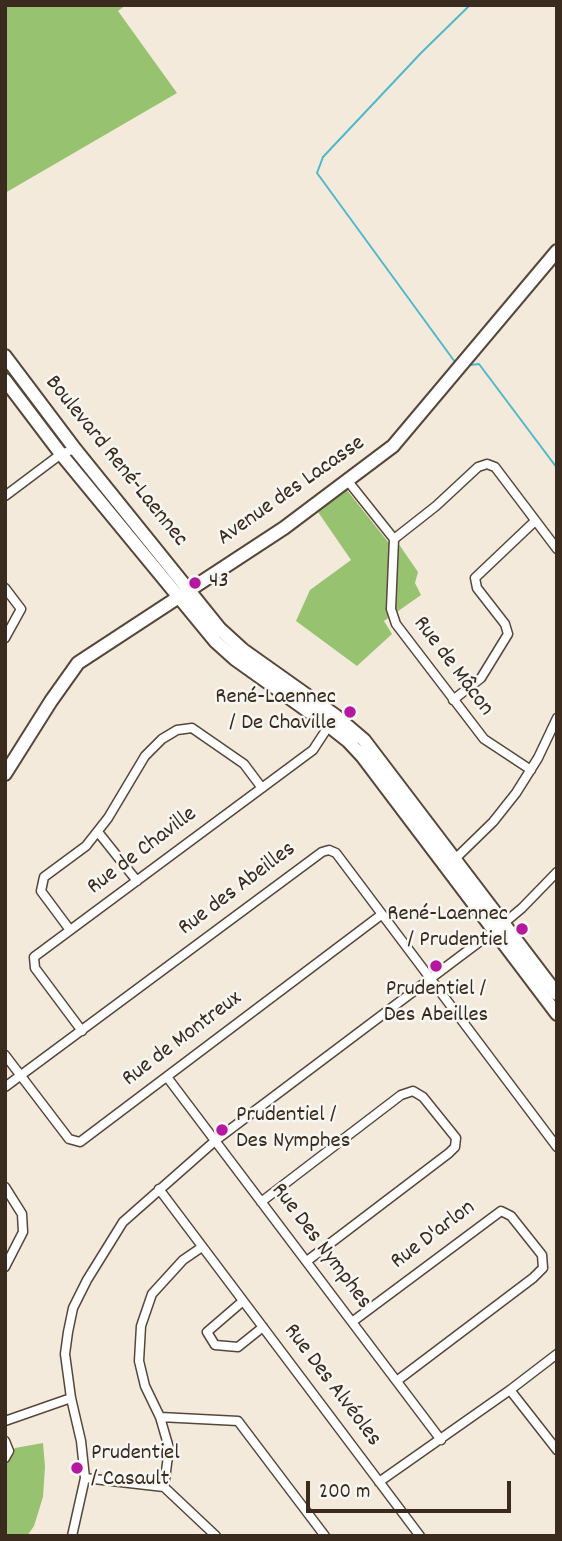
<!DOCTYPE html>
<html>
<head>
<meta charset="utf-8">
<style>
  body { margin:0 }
  #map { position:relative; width:562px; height:1541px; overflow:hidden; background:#f4eadb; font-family:Dekko,sans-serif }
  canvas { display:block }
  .frame { position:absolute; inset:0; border:7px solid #3b2a1e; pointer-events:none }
  .scale { position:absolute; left:306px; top:1481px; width:205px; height:32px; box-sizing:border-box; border:4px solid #3b2a1e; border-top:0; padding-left:9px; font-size:21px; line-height:24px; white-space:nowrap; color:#3b2a1e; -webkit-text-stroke:5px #f6f6f2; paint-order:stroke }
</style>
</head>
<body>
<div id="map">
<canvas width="562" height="1541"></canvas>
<div class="frame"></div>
<div class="scale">200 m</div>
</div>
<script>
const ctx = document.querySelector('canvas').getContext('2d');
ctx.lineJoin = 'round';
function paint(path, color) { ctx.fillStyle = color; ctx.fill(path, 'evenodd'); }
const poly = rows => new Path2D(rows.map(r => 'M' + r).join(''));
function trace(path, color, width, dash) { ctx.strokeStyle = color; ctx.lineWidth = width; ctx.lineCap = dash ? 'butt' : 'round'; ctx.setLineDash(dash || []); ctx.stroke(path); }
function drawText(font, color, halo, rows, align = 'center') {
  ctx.font = font + ' Dekko,sans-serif'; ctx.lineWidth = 5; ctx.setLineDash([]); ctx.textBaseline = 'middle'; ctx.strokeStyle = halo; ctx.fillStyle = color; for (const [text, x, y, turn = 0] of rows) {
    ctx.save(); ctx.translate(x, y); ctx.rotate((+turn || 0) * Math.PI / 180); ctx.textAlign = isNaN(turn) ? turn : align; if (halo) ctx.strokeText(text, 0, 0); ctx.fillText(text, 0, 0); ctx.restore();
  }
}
paint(poly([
  [5,5,126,5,118,11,177,93,5,193],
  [346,489,388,542,398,543,418,572,415,583,421,595,384,621,392,634,357,666,296,621,310,590,351,560,316,509],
  [43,1443,45,1467,43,1497,34,1526,27,1536,5,1536,5,1460,15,1448]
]), '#97c270');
trace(poly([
  [455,362,317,173,323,157,421,53,470,5],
  [470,365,479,364,557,468]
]), '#4eb9ca', 2);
const street = poly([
  [347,480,394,539],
  [5,496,61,454,75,449],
  [5,588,21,609,5,638],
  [453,700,481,678,508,634,505,624,477,588,475,578,535,521],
  [531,770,484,739,396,624,391,609,394,539,436,506,478,467,487,464,495,467,557,549],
  [98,832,137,881],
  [455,859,493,822,516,793,538,758,557,718],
  [70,930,41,891,44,877,86,846,108,818,145,756,162,739,177,730,192,728,244,764,262,788],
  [82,1031,35,968,34,957,313,750,330,724],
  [5,1055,69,1139,80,1142,381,915],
  [167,1077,441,1440],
  [5,1087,322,852,329,850,336,853,557,1147],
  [5,1187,22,1214,23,1232,5,1267],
  [159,1189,420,1536],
  [261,1202,401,1095,413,1091,423,1097,456,1138,455,1147,449,1153,307,1261],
  [243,1301,207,1332,215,1345,238,1347,263,1327],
  [352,1322,501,1211,511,1216,542,1255,543,1268,533,1278,398,1380],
  [510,1390,557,1450],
  [160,1417,238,1421,325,1536],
  [5,1421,71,1398],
  [5,1441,9,1451,5,1458],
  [85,1478,164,1487,216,1536],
  [379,1482,510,1390,557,1354],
  [164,1487,169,1448,160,1417,145,1386,139,1361,141,1326,152,1294,183,1260,202,1247],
  [72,1536,85,1478,81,1441,71,1398,65,1354,68,1332,73,1308,87,1280,123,1222,216,1140,503,924,522,908,557,872]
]);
const secondary = poly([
  [5,356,75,449,220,629,243,650,336,716,364,740,557,994],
  [5,380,61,454,215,641,235,659,329,726,348,741,362,756,557,1014],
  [5,774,51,701,78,663,284,528,393,446,557,251]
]);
trace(street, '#57473a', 11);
trace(secondary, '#57473a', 16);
trace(street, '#fff', 8);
trace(secondary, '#fff', 12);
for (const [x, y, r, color] of [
  [195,583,7,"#b5179e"],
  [350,712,7,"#b5179e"],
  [522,929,7,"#b5179e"],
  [436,966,7,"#b5179e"],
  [222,1130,7,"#b5179e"],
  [77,1468,7,"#b5179e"]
]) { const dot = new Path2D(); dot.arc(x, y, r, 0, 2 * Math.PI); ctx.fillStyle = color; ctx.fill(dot); trace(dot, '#f6f6f2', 2.5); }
drawText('23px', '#3b2a1e', '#f6f6f2', [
  ["Boulevard René-Laennec",115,462,51],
  ["Avenue des Lacasse",292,492,-35],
  ["Rue de Mâcon",452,667,53],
  ["Rue de Chaville",143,852,-37],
  ["Rue des Abeilles",238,890,-37],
  ["Rue de Montreux",183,1040,-37],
  ["Rue D'arlon",434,1236,-37],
  ["Rue Des Nymphes",320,1247,53],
  ["Rue Des Alvéoles",331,1386,53]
]);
drawText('23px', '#3b2a1e', '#f6f6f2', [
  ["43",209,583],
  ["René-Laennec",336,699,"right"],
  ["/ De Chaville",336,725,"right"],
  ["René-Laennec",508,916,"right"],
  ["/ Prudentiel",508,942,"right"],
  ["Prudentiel /",436,991,"center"],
  ["Des Abeilles",436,1017,"center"],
  ["Prudentiel /",236,1117],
  ["Des Nymphes",236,1143],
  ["Prudentiel",91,1455],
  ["/ Casault",91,1481]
], 'left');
</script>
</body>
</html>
